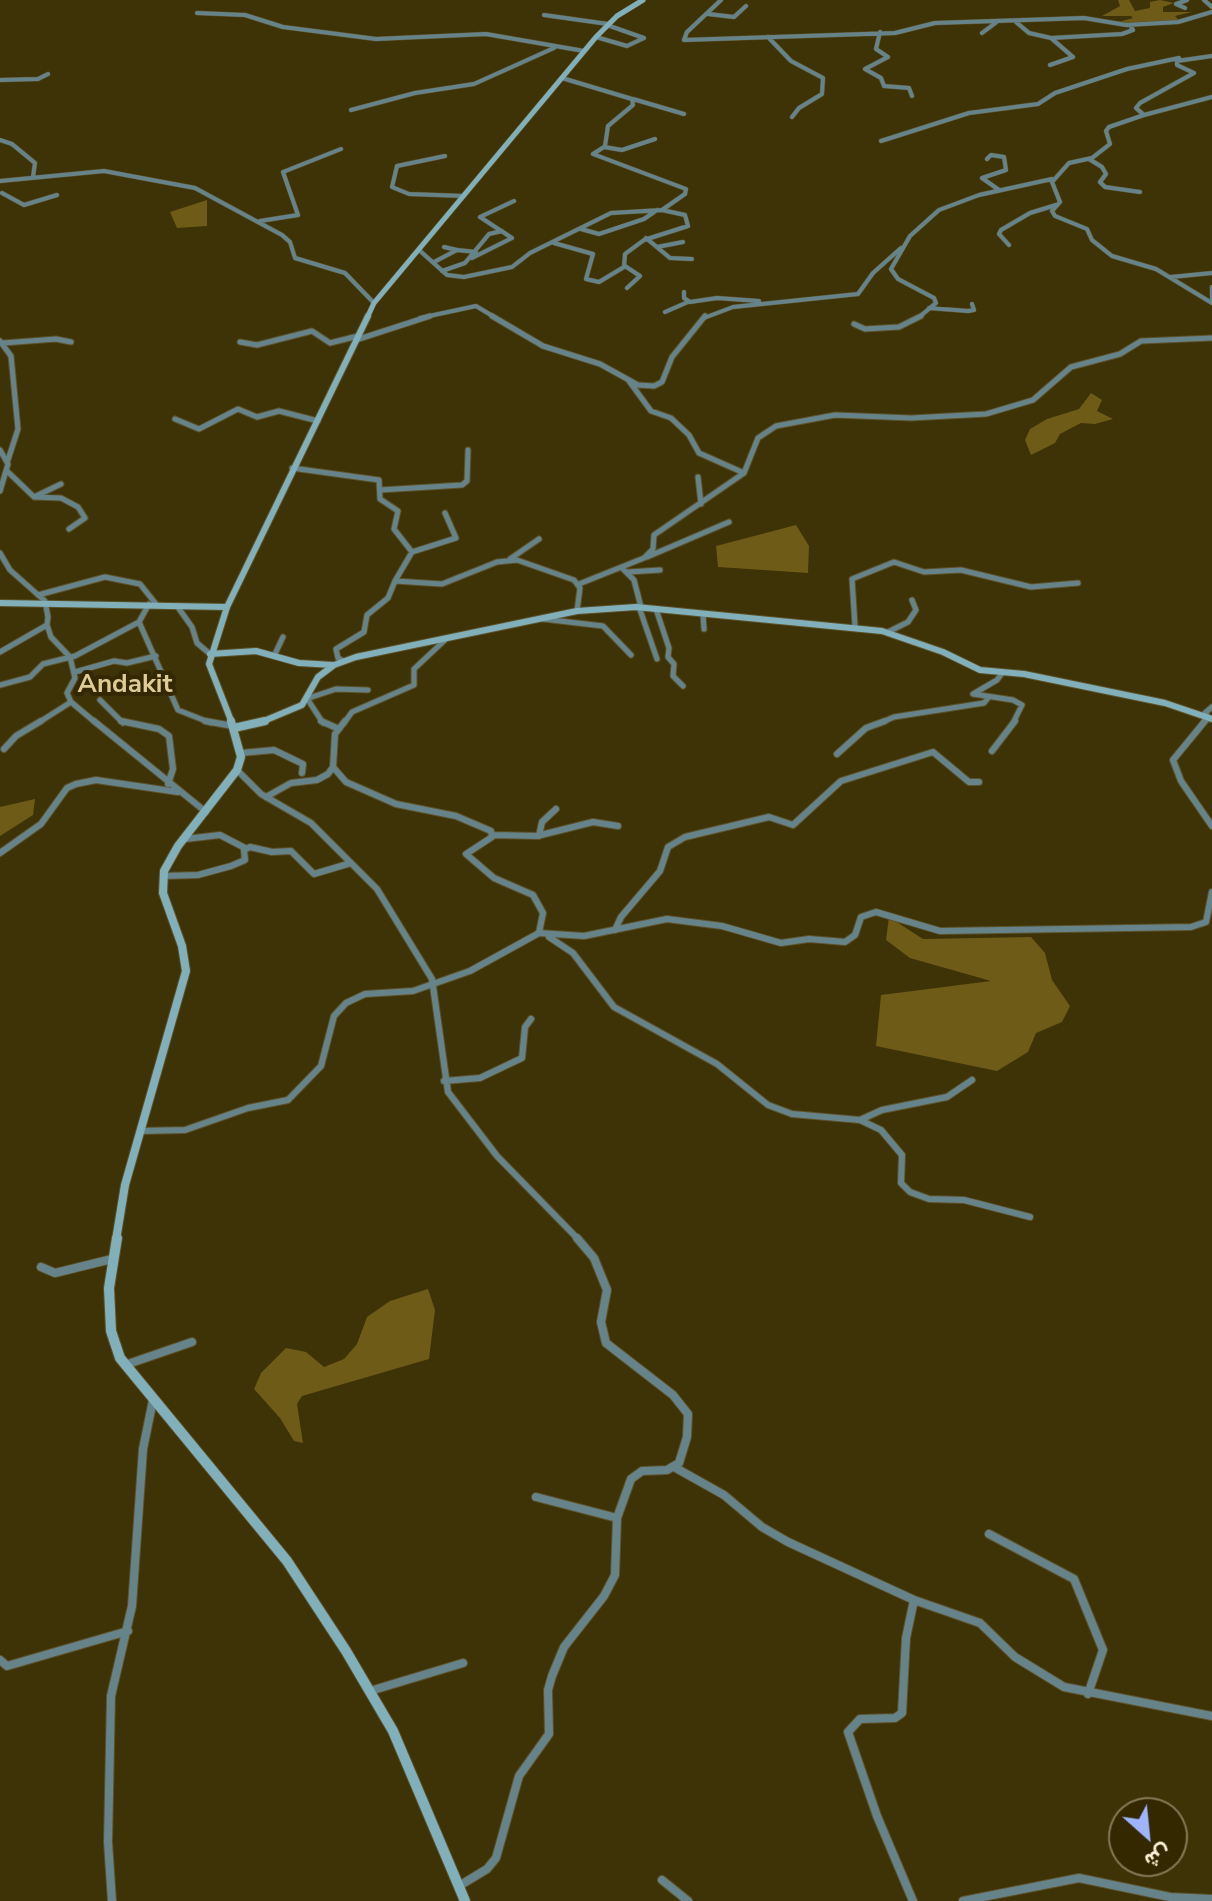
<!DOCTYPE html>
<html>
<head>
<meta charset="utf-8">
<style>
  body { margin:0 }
  #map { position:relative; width:1212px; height:1901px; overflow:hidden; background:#3e3207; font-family:"Nunito Sans",Vazirmatn,sans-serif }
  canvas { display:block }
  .north { position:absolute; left:1108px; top:1797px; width:80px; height:80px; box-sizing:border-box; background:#342800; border:2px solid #847956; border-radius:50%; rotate:153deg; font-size:22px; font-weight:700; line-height:32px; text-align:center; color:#fbf2d6 }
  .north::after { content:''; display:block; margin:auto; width:28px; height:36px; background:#a0b3fd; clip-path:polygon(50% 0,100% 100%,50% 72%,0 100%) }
</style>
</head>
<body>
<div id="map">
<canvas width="1212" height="1901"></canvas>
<div class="north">ش</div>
</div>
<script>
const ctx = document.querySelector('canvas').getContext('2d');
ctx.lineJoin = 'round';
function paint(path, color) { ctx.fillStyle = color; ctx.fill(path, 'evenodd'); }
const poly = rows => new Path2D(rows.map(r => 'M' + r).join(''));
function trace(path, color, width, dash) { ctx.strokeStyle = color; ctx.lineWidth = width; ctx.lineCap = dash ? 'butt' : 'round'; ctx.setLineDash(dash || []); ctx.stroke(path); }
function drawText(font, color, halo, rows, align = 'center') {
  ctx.font = font + ' "Nunito Sans",sans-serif'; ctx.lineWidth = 8; ctx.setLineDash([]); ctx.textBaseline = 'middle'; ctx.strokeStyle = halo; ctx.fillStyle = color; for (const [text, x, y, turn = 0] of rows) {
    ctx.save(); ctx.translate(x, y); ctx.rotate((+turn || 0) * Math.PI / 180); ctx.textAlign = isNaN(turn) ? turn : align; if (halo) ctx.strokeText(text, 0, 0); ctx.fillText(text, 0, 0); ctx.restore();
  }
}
paint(poly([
  [1118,0,1129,0,1135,11,1150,8,1150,2,1160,0,1174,3,1163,7,1163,12,1192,12,1175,16,1180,21,1128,24,1119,22,1133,18,1131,16,1102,16,1120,6],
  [207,200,207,226,177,228,170,212],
  [1091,393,1102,400,1097,411,1113,419,1095,424,1081,423,1060,434,1055,443,1031,455,1025,440,1030,429,1047,419,1079,409],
  [796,525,809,546,808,573,718,567,716,546],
  [35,799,33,815,0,836,0,807],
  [889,917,923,939,1031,937,1045,953,1052,980,1070,1006,1062,1022,1036,1033,1028,1052,997,1071,876,1046,881,995,991,981,910,958,886,940],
  [428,1289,435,1310,429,1359,302,1396,297,1404,303,1443,294,1441,280,1418,254,1389,261,1373,286,1348,306,1352,324,1367,344,1359,357,1344,367,1317,390,1301]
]), '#6e5b18');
const streetFar3 = poly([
  [721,0,687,32,684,40,895,33,935,23,1084,18,1126,25,1178,22,1212,12],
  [1204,0,1212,7],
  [1185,8,1176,4,1187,0],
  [197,13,245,15,283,27,376,39,486,34,584,51],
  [708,14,734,17,746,6],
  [544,15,608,24],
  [1016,22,1029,33,1051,38,1073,57,1050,65],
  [880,32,876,49,888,57,865,69,881,78,884,86,909,88,912,96],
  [982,33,998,21],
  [596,37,627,46,644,38,607,25],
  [768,37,791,61,823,78,822,94,799,108,792,117],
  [1051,38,1122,34,1133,30,1130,25],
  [1212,56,1177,61,1177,65,1194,73,1140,103,1136,108,1144,115,1109,127,1106,131,1110,144,1092,158,1069,163,1052,182,1060,202,1052,211,1055,216,1087,229,1092,240,1112,256,1156,269,1212,303],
  [562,78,632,99,633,105,608,126,605,146],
  [0,80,38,79,48,74],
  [633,99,684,114],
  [351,110,415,93,474,84,554,48],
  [1144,115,1212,97],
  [0,140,12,144,35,163,33,177],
  [881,141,969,113,1038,104,1055,93,1127,69,1179,58],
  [445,156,397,166,392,187,409,194,464,196],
  [987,159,991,155,1004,157,1006,170,982,178,999,190],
  [1089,159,1102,167,1106,174,1100,182,1105,187,1140,192],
  [0,181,104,171,195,188,282,235,290,242,295,258,345,273,374,303],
  [2,193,24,205,57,195],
  [260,221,298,215,283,172,341,149],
  [581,229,599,234,644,219,657,210],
  [646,238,670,258,692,259],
  [554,243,593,254,586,279,599,282,624,267,625,254,644,240,688,226,685,215,662,210],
  [1009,245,999,234,1001,230,1030,213,1056,205],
  [444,247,457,250],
  [657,247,683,242],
  [419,250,447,275,464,277,512,267,530,253,611,213,662,210,685,194,686,189,593,154,604,147,622,150,655,139],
  [472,258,512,238,480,217,514,201],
  [434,262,457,250,476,252],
  [625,266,640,276,627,288],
  [442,271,465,263,489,234,502,231],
  [1171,277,1212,273],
  [1212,287,1212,299],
  [684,292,684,298,690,302,717,298,759,301],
  [929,308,968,311,974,310,972,304],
  [665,312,688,302],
  [420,318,476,306,496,318],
  [704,318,733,307,858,294,873,273,901,248],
  [918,318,936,303,934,298,898,279,891,269,910,236,939,210,979,195,1052,179]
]);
const streetFar2 = poly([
  [492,316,543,346,600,364,638,385,654,386,662,382,672,357,705,316],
  [854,324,865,329,899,327,921,316],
  [356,340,430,316],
  [0,341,11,356,18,429,8,460],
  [240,342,257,345,312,331,330,343,358,336],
  [3,343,56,339,71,342],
  [629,381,651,411,671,418,689,435,699,453,744,473],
  [175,419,199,429,238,409,257,417,279,411,318,421],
  [0,450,8,464,0,491],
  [292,468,379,480,380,499,398,511,394,529,412,552],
  [7,471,34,497,61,498,78,507,85,518,69,529],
  [698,477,701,504],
  [380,490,462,485,467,481,468,450],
  [34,497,61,484],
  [0,553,10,570,45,601,48,617,47,625,0,652],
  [647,557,729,522],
  [510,559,539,539],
  [623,569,634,580,641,607],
  [628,572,660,570],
  [395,581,412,552,456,538,445,513],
  [579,584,644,558,653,549,654,535,744,473,758,438,776,426,835,415,911,418,986,414,1033,400,1071,367,1120,354,1141,341,1212,338],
  [38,595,105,577,140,584,156,604],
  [177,606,192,627,197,643,210,654],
  [639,607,657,659],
  [656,609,669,648,668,657,674,664,673,676,683,686],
  [703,614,704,629],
  [543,619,603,626,631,655],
  [139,622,178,710,211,723],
  [47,625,51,637,70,657,75,678,67,693,71,702,96,723],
  [855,626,852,579,894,562,924,572,961,570,1031,587,1078,583],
  [888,632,908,622,916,610,912,600],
  [274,656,283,637],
  [343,661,338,658,336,649,364,632,367,615,388,598,395,581,442,584,497,562,517,560,574,580,580,588,577,611],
  [75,672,114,661,127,663,156,656],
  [1003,672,997,680,973,694,1013,700,1022,705,1013,723],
  [0,685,30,677,43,664,75,656,139,622,149,604],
  [309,698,336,689,368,690],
  [100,700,123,723],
  [308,700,323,723],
  [1209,719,1205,713,1212,707],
  [38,723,71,702],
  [344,723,352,712,414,685,414,669,445,640],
  [880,723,894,717,984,703,988,698],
  [1203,723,1206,719]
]);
const streetFar1 = poly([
  [94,721,206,812],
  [121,721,159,729,169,736,173,769,168,784],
  [205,721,233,726],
  [321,721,339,729],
  [1205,721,1173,760,1181,781,1212,826],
  [4,749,16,736,41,721],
  [992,751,1015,721],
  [241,753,274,750,303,764,302,773],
  [837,754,866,728,885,721],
  [237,770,261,794,311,823,377,889,432,979,448,1092,497,1156,579,1240],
  [266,797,291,783,317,780,328,774,333,767,335,734,345,721],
  [494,835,539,836,542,822,556,809],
  [541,835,593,822,618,826],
  [185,839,220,835,245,848],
  [0,853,41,824,67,788,76,784,96,780,178,792],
  [163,876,198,875,231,866,245,860,244,850,250,847,272,852,291,851,314,874,351,863],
  [615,930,621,917,660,871,668,847,685,837,769,817,793,825,841,781,933,752,969,782,979,782],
  [539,933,584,936,667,919,722,926,781,943,809,939,845,942,855,935,861,917,876,912,940,931,1191,927,1206,922,1212,892],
  [549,937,573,953,614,1007,717,1064,768,1105,792,1114,860,1120,881,1130,902,1155,901,1183,910,1192,929,1199,964,1200,1030,1217],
  [444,1081,480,1078,522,1058,525,1027,531,1019],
  [860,1120,882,1110,947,1097,972,1080],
  [140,1131,185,1130,248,1108,288,1100,321,1066,334,1016,346,1003,365,994,413,991,470,971,539,933,543,913,533,895,494,878,466,854,492,837,491,831,456,816,396,804,346,782,333,767]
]);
const street = poly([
  [41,1267,55,1273,112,1259],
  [125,1365,192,1342],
  [674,1467,724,1495,762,1527,788,1542,914,1600,980,1623,1015,1657,1064,1687,1212,1716],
  [536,1497,617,1518],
  [989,1534,1074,1579,1103,1650,1088,1694],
  [0,1660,7,1666,128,1631],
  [370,1691,463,1663],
  [662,1880,688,1901],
  [459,1886,487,1869,496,1858,519,1776,549,1734,548,1690,552,1676,564,1647,604,1596,615,1575,617,1518,631,1479,642,1471,667,1470,679,1463,687,1437,688,1414,673,1395,606,1343,601,1322,607,1290,594,1258,577,1238],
  [112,1901,108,1842,111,1696,132,1606,143,1449,153,1400],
  [913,1901,877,1816,848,1732,860,1719,895,1718,902,1713,906,1638,914,1600],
  [963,1901,1079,1878,1170,1897,1212,1899]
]);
const secondaryFar3 = poly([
  [367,318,374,303,596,37,617,16,643,0]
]);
const secondaryFar2 = poly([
  [0,603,227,607],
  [210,654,256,651,299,663,333,665],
  [232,723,209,664,227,607,368,316],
  [259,723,302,705,318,677,334,665,356,657,577,611,636,607,882,631,943,652,980,670,1024,674,1165,703,1212,719]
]);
const secondaryFar1 = poly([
  [234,728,265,721],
  [116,1240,125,1185,186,971,182,946,163,893,164,871,178,846,237,770,241,757,231,721]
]);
const secondary = poly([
  [117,1238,109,1288,111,1331,120,1358,287,1561,346,1651,393,1731,465,1901]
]);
trace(streetFar3, '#5c5128', 5);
trace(streetFar2, '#5c5128', 7);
trace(streetFar1, '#5c5128', 8);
trace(street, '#5c5128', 10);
trace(secondaryFar3, '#5c5128', 6);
trace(secondaryFar2, '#5c5128', 8);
trace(secondaryFar1, '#5c5128', 10);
trace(secondary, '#5c5128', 12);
trace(streetFar3, '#67838a', 4);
trace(streetFar2, '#67838a', 5);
trace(streetFar1, '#67838a', 6);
trace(street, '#67838a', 8);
trace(secondaryFar3, '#82b0ba', 5);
trace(secondaryFar2, '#82b0ba', 6);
trace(secondaryFar1, '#82b0ba', 8);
trace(secondary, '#82b0ba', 10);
drawText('bold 26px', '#decc94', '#342800', [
  ["Andakit",125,686]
]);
</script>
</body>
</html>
